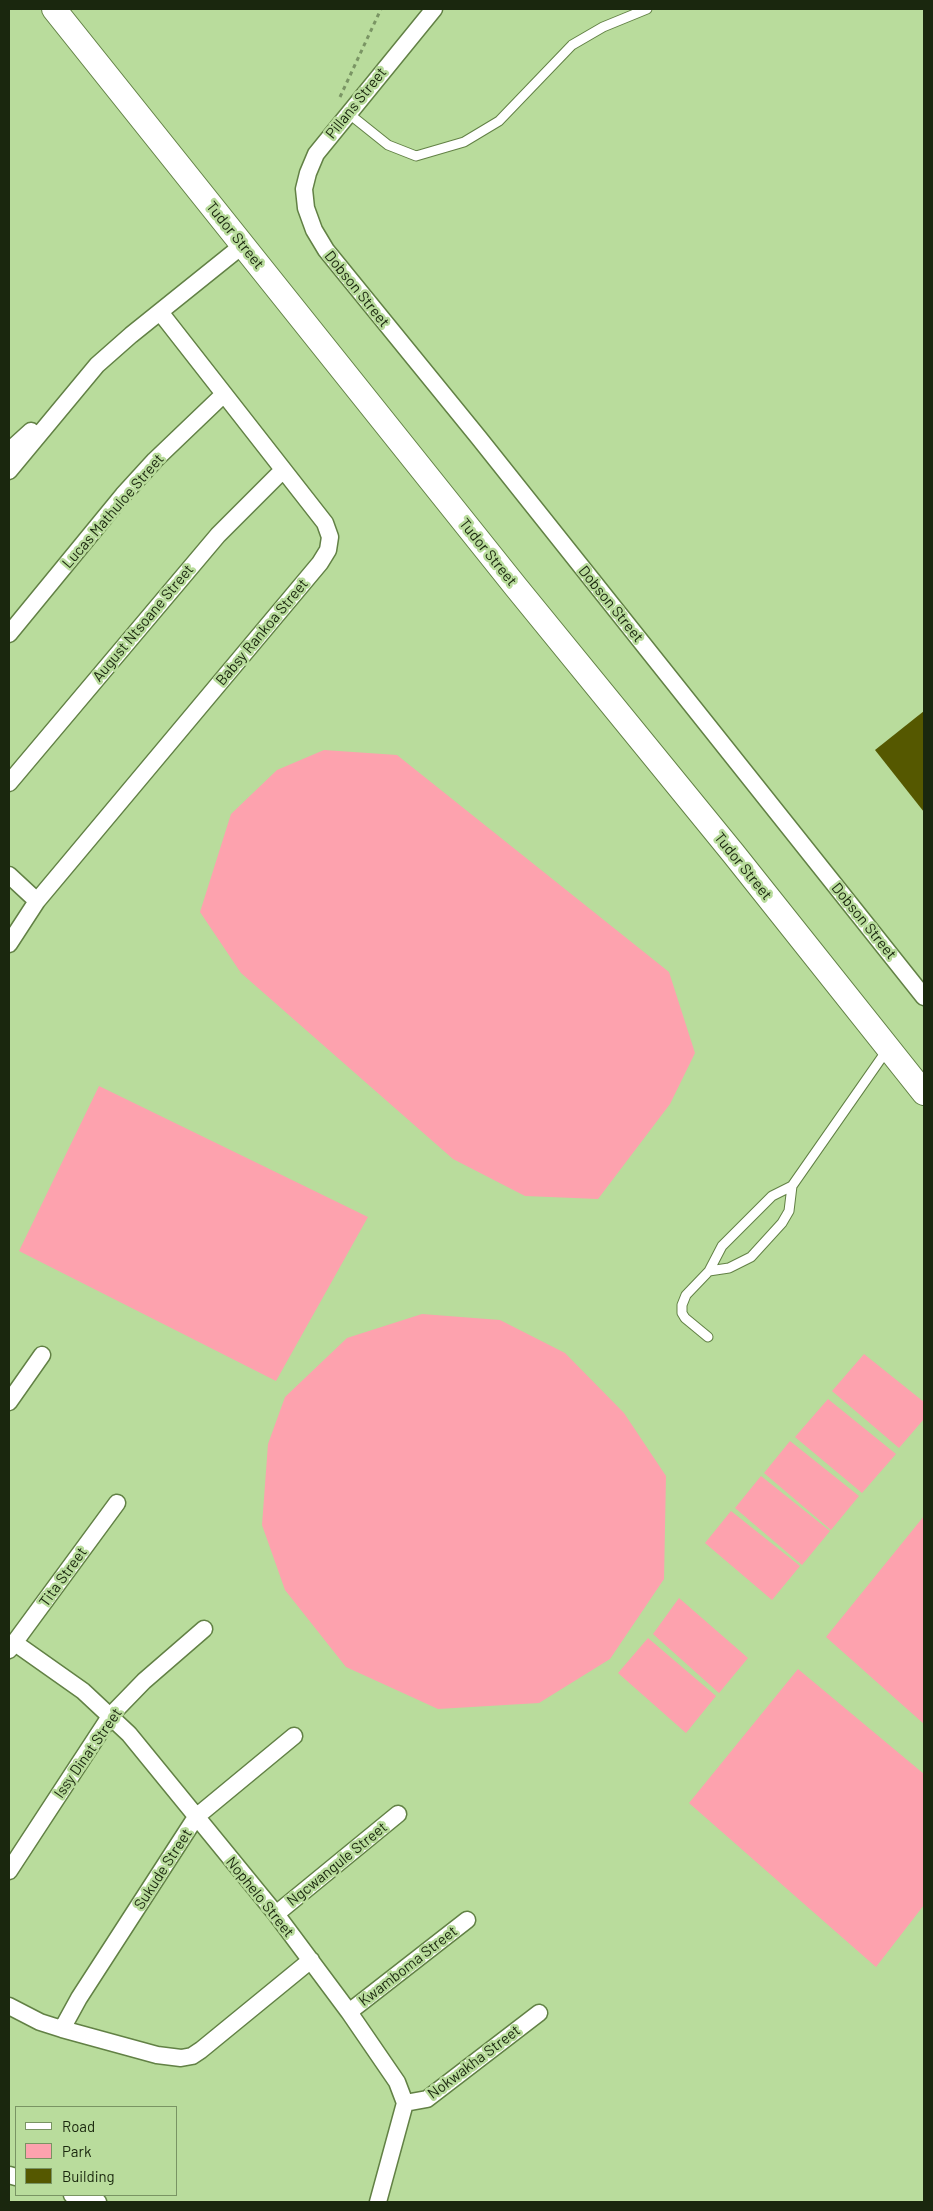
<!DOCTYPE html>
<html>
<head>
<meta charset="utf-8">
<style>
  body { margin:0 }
  #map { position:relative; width:933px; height:2211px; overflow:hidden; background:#b9dc9c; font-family:Barlow,sans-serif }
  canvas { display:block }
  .frame { position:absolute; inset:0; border:10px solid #1a270e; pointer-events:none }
  .legend { position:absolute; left:15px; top:2106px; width:162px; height:90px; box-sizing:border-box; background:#b9dc9c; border:1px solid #799463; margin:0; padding:6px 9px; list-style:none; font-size:15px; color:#1a270e }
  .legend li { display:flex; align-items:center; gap:10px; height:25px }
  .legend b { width:25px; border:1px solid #799463 }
</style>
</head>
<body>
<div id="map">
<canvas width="933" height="2211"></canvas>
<div class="frame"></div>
<ul class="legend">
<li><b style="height:6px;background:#fff"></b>Road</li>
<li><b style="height:14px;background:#fda2ae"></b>Park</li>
<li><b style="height:14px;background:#555800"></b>Building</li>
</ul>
</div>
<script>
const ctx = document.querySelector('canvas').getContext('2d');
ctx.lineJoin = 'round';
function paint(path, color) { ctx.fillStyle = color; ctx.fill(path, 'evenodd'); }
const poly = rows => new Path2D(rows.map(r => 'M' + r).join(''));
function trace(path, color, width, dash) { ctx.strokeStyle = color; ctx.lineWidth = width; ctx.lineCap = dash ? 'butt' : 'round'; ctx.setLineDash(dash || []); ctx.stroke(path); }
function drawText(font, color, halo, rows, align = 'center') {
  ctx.font = font + ' Barlow,sans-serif'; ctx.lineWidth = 5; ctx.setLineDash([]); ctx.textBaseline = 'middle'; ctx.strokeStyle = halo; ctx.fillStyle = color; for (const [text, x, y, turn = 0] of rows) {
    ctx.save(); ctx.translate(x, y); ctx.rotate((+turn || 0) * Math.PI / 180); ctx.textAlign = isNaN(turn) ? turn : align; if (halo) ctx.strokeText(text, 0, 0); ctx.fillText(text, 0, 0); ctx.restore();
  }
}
paint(poly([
  [324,750,397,755,669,972,695,1053,670,1104,598,1199,525,1196,453,1159,241,973,200,912,231,814,277,770],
  [99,1086,368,1217,276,1381,19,1251],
  [422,1314,500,1320,565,1353,624,1413,666,1476,664,1579,610,1659,539,1703,438,1709,346,1667,285,1590,262,1525,268,1444,285,1397,347,1338],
  [864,1354,924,1402,924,1419,899,1448,832,1391],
  [828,1399,896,1454,862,1493,795,1437],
  [790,1441,859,1496,831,1530,764,1473],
  [761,1476,830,1531,802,1565,735,1508],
  [731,1511,800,1566,772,1600,705,1543],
  [924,1516,924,1724,826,1637],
  [679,1598,748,1658,719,1693,653,1634],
  [648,1638,716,1696,686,1733,618,1673],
  [798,1669,924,1774,924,1905,876,1967,689,1803]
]), '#fda2ae');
paint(poly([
  [924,711,924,812,875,750]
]), '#555800');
const lane = poly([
  [348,113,388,145,416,156,464,142,499,121,572,45,603,27,647,9],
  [709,1271,729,1268,751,1257,782,1223,789,1211,792,1186,887,1050],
  [708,1337,685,1318,682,1313,682,1305,686,1295,709,1271,722,1246,772,1196,792,1186]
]);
const street = poly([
  [434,9,316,154,308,173,304,189,306,208,314,230,326,250,479,438,924,997],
  [9,451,31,431],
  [9,471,97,365,131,335,243,245],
  [9,634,123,495,155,460,224,394],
  [9,783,218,535,283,470],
  [9,875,37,901],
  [9,944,37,901,320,563,328,550,330,537,325,523,160,312],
  [9,1402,42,1355],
  [15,1643,83,1691,129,1734,276,1914,349,2012,397,2082,405,2103,378,2202],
  [9,1650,117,1503],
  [9,1871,111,1715,144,1681,204,1629],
  [276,1914,398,1814],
  [9,2006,40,2022,62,2029,157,2055,181,2058,192,2056,201,2050,311,1960],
  [349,2012,467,1920],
  [62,2029,79,1998,196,1817,294,1736],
  [405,2103,427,2099,539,2013],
  [9,2175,16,2177],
  [72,2195,98,2202]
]);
const secondary = poly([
  [54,9,516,587,733,853,924,1093]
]);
trace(lane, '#628145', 11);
trace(street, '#628145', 19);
trace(secondary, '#628145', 26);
trace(poly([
  [340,97,381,9]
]), '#7a9564', 3, [4, 4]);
trace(lane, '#fff', 9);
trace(street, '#fff', 16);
trace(secondary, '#fff', 24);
drawText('15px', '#1a270e', '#b9dc9c', [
  ["Pillans Street",356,103,-51],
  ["Tudor Street",235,235,51],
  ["Dobson Street",357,289,51],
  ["Lucas Mathuloe Street",113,511,-49],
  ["Tudor Street",488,552,51],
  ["Dobson Street",611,604,51],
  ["August Ntsoane Street",143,623,-50],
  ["Babsy Rankoa Street",262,632,-50],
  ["Tudor Street",743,866,51],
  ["Dobson Street",864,921,51],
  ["Tita Street",63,1577,-54],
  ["Issy Dinat Street",88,1753,-55],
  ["Ngcwangule Street",337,1864,-39],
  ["Sukude Street",163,1869,-57],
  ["Nophelo Street",260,1897,51],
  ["Kwamboma Street",408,1966,-38],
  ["Nokwakha Street",474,2062,-37]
]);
</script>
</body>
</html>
